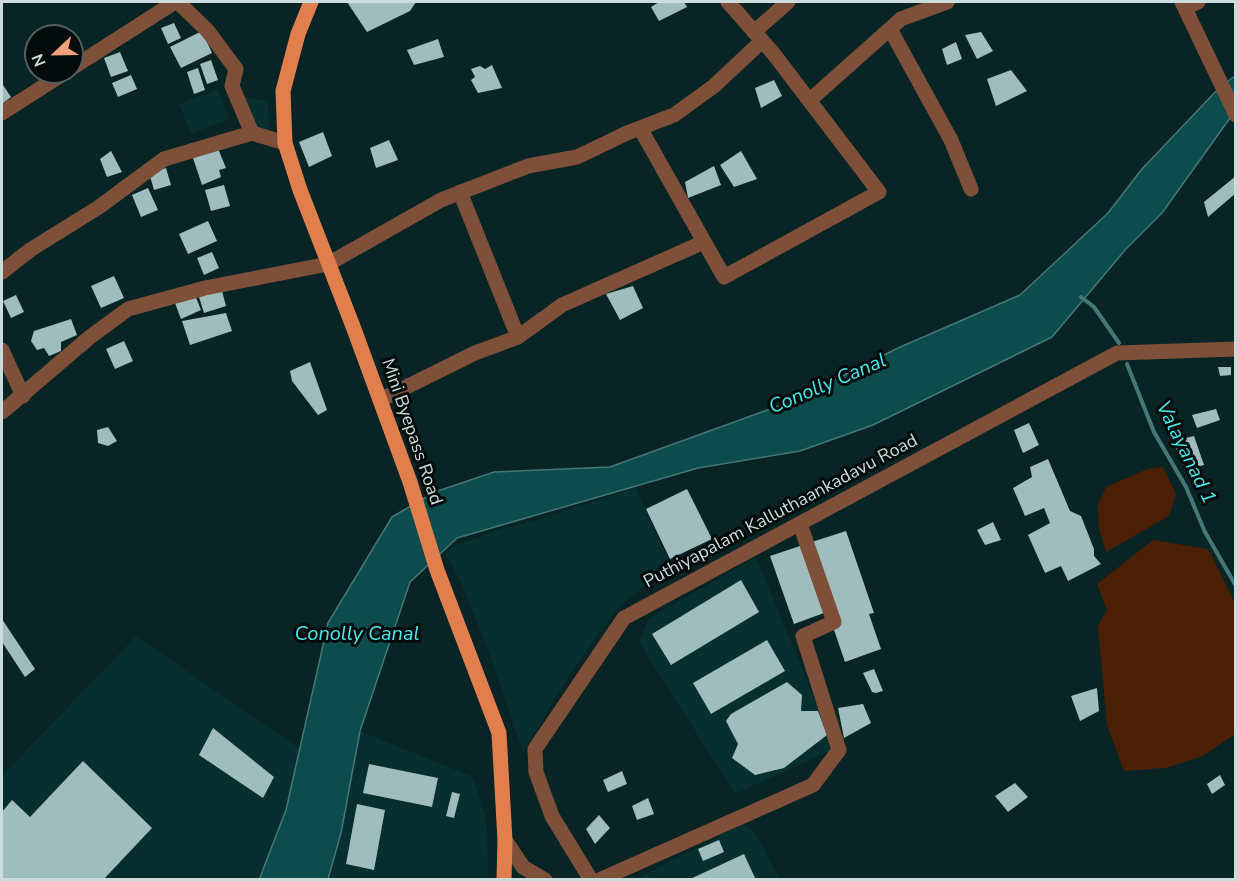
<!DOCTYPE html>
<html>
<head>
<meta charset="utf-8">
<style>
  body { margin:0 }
  #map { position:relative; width:1237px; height:881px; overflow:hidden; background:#092424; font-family:"Nunito Sans",sans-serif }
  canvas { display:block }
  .frame { position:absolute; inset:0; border:3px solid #ccdbdb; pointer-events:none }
  .north { position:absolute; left:24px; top:24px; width:60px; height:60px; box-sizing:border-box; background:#030b0b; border:2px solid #535e5e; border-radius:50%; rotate:248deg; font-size:16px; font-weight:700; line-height:24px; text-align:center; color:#ccdbdb }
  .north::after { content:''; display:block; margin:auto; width:21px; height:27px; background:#f1a27b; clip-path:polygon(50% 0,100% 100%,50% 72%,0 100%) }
</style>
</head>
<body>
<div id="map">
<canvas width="1237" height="881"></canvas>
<div class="frame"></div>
<div class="north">N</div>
</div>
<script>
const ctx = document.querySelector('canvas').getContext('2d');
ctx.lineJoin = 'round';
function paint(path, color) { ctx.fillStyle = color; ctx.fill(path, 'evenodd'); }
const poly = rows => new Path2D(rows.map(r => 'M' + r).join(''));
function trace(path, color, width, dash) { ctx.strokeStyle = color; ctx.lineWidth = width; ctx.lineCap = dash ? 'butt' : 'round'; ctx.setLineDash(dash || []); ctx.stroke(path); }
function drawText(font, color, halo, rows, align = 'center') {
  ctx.font = font + ' "Nunito Sans",sans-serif'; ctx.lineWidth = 6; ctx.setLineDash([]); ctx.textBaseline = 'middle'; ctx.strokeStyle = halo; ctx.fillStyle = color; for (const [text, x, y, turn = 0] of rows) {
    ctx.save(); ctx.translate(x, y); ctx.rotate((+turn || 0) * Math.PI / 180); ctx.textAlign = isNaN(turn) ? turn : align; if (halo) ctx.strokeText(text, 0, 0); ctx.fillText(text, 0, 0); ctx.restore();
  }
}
paint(poly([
  [218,89,229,119,191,134,179,104],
  [240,96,268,101,269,133,258,129],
  [635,488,671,566,618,607,568,677,523,752,489,652,462,585,446,554,452,547,503,528,543,518],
  [756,557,835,749,735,794,639,642,648,619],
  [136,636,300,749,286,810,259,879,2,879,2,776],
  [360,731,473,777,487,821,488,879,334,880,329,876,341,833],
  [743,824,755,833,780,879,634,880]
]), '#072f2f');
paint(poly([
  [1163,467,1176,494,1169,516,1106,552,1099,528,1098,504,1106,487,1147,469],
  [1153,540,1208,549,1235,603,1235,734,1203,756,1166,768,1124,771,1107,725,1098,626,1107,610,1097,584]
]), '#4b1f06');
const water = poly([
  [1235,76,1235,111,1162,213,1125,250,1052,337,873,425,800,451,698,468,457,538,410,582,360,731,341,833,328,879,259,880,286,810,328,623,392,517,435,492,494,472,610,467,795,400,898,348,1020,295,1108,213,1142,169,1219,88,1235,76]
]);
paint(water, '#0c4c4d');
trace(water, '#467778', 1.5);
trace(poly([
  [1081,297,1094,307,1119,343],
  [1127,364,1154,432,1186,487,1205,532,1236,586]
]), '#467778', 4);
paint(poly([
  [347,2,416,2,410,11,367,32],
  [659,2,684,2,687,7,659,21,651,7],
  [174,23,181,38,168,44,161,28],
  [202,31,212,53,181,68,170,47],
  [981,32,993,51,977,59,965,35],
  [438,39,444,57,414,65,407,50],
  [956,42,962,59,947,65,942,49],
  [120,52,128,71,111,77,104,58],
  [211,60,218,80,207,84,200,64],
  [492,65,502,88,478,93,471,80,475,77,471,69,480,66,485,69],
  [198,68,205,90,194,94,187,72],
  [1011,70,1027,91,996,106,987,79],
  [131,75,137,89,118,97,112,83],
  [774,80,782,96,761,108,755,88],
  [3,85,11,97,2,104,2,86],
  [323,132,332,156,309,167,299,142],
  [389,140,398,160,376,168,370,148],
  [217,146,226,168,219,170,221,177,202,185,192,155],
  [111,151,122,172,107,177,100,159],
  [741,151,757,179,734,187,720,165],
  [714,166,721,185,688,198,685,182],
  [166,168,171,185,154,190,149,173],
  [1236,176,1236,193,1208,217,1204,202],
  [224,185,230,206,211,211,205,190],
  [148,188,158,210,141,217,132,195],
  [208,221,217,241,188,254,179,234],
  [212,252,219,268,204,275,197,258],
  [114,276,124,298,101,308,91,286],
  [633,286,643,308,620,320,606,294],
  [221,287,226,306,204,313,198,294],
  [16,295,24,312,11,318,3,301],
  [195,295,201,310,181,319,175,303],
  [226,313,232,331,190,345,182,321],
  [71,319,77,335,61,342,61,351,49,356,44,348,37,350,31,341,34,331],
  [124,341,133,361,115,369,106,349],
  [310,362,327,410,318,415,292,381,290,371],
  [1218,367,1231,367,1231,375,1220,376],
  [1216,409,1220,420,1197,428,1192,415],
  [1029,423,1039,445,1023,453,1014,430],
  [108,427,117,441,108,446,98,443,97,430],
  [1194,436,1204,465,1185,470,1173,441],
  [1048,459,1070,511,1081,516,1094,549,1094,556,1101,564,1068,581,1061,566,1045,573,1028,535,1050,523,1044,508,1025,516,1013,488,1032,477,1030,467],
  [687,489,712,539,670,559,646,509],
  [993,522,1001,540,985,545,977,530],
  [846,531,874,613,869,614,881,649,845,662,833,627,812,542],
  [800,546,824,613,794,624,770,556],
  [741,580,759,612,671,665,652,634],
  [2,619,35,669,25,677,2,642],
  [767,640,785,671,711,714,693,683],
  [874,669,883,691,876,693,872,692,863,673],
  [787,682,802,695,801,711,818,711,827,735,784,768,755,775,732,758,738,744,726,721,731,714],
  [1097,688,1099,711,1080,721,1071,696],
  [863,704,871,723,844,738,838,708],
  [213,728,274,777,263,798,199,755],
  [83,761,152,828,103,880,2,880,2,812,12,800,30,817],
  [369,764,438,778,432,807,363,793],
  [622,771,627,784,608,792,603,780],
  [1220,775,1225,785,1212,794,1207,784],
  [1015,783,1028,797,1008,812,995,796],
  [452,792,460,794,454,818,446,816],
  [648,798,654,814,637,820,632,806],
  [357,804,385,810,374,870,346,864],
  [599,815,610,828,595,844,586,829],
  [719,840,724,852,703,861,698,849],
  [744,854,756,880,688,880]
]), '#9fbdbd');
trace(poly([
  [178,2,207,30,236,69,232,86,252,133],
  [1182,2,1236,115],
  [1185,8,1198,2],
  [890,29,951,140,971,189],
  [754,32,788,2],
  [72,68,175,2],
  [810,100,901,19,947,2],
  [2,113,66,72],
  [640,128,724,277,879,192,773,53,728,2],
  [460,192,518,337],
  [2,272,30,250,99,207,164,159,252,133,285,143],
  [2,350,23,396],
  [380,400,475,353,518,337,562,305,704,242],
  [2,412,90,337,128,309,205,288,328,264,441,200,528,166,577,157,627,133,674,115,714,86,762,41],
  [505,840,523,867,545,880],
  [591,880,552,816,536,772,535,749,624,618,1117,353,1236,349],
  [599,880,813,785,839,750,803,636,834,622,800,524]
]), '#7f5039', 15);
trace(poly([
  [311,2,298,34,283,91,285,143,300,190,354,329,410,482,437,570,499,733,505,840,504,880]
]), '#e07f4d', 15);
drawText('18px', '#ccdbdb', '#030b0b', [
  ["Mini Byepass Road",411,432,71],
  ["Puthiyapalam Kalluthaankadavu Road",781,512,-28]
]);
drawText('italic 20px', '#49eaec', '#030b0b', [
  ["Conolly Canal",828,385,-23],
  ["Valayanad 1",1185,453,64],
  ["Conolly Canal",357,635]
]);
</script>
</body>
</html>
